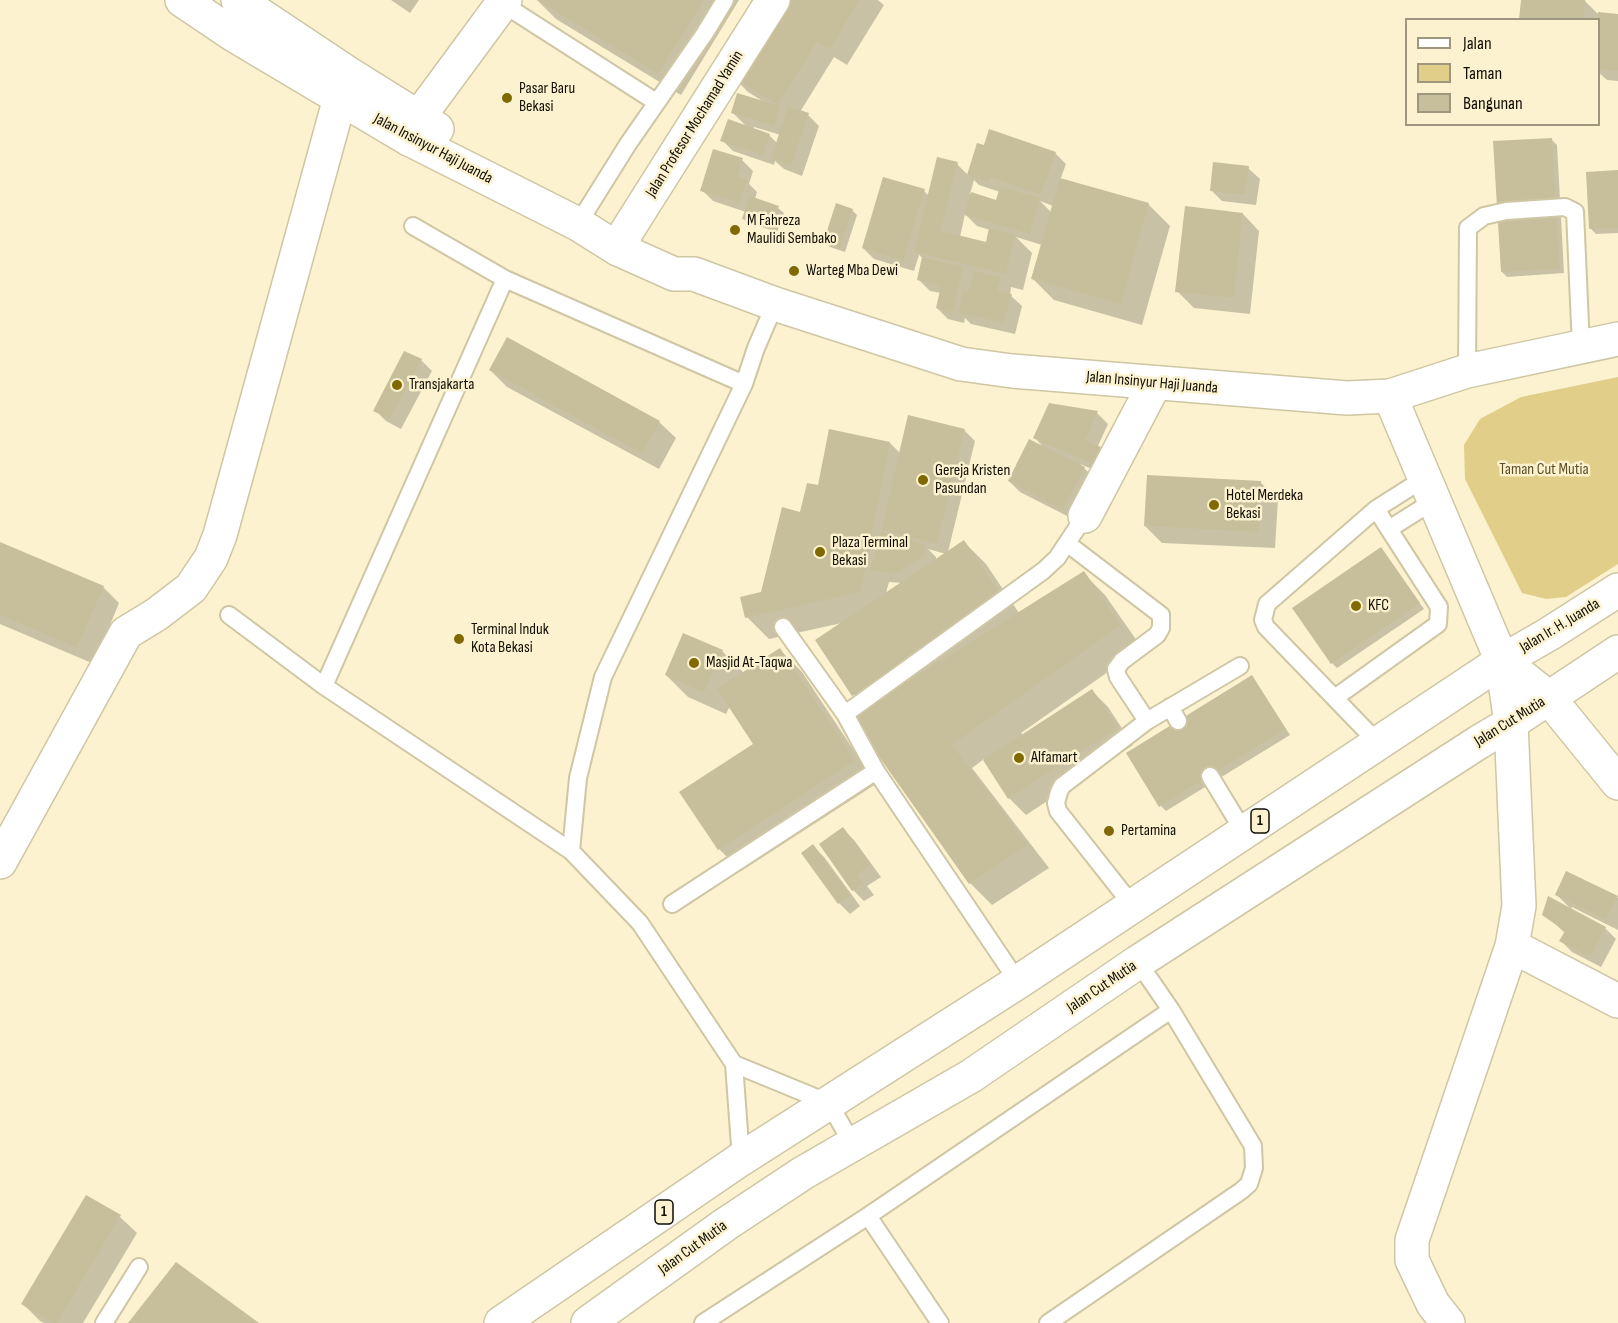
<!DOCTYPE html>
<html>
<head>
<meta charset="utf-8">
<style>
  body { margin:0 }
  #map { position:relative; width:1618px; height:1323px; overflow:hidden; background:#fcf2cf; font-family:"Sofia Sans Condensed",sans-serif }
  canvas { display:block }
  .legend { position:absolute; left:1405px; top:18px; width:195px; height:108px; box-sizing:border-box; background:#fcf2cf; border:2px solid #9e967d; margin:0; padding:8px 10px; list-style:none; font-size:18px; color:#100d03 }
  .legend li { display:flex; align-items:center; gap:12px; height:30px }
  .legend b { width:30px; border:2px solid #9e967d }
</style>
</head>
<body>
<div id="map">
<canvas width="1618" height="1323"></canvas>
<ul class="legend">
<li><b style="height:8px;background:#fff"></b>Jalan</li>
<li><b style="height:16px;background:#e1ce89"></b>Taman</li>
<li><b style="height:16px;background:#c7be9c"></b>Bangunan</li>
</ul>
</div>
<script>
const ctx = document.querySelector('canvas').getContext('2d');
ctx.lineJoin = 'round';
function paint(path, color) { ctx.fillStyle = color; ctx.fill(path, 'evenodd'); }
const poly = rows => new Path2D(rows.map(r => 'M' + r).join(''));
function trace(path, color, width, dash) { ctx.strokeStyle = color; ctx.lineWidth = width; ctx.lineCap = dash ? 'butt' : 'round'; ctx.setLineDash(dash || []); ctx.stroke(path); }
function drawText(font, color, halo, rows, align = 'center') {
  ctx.font = font + ' "Sofia Sans Condensed",sans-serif'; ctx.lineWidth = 5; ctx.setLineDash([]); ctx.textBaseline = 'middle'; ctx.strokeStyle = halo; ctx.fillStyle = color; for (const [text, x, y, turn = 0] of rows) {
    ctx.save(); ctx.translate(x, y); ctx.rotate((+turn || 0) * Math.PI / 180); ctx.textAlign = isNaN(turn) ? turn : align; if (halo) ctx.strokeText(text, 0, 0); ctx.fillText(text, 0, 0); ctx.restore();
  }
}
paint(poly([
  [1618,377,1618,564,1566,597,1546,599,1522,593,1465,479,1464,445,1480,419,1521,397]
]), '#e1ce89');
paint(poly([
  [391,0,419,0,410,13],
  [537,0,739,0,681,95,556,19],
  [777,0,878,0,884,5,847,65,834,57,800,112,808,115,819,126,802,176,784,169,775,161,774,165,733,151,722,140,748,128,733,113,764,102,748,92,731,75],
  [754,127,781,135,778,144,769,135,753,129],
  [1522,0,1584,0,1598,14,1618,15,1618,81,1607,80,1598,72,1598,20,1521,20],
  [1551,139,1557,145,1564,273,1507,277,1502,272],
  [1055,153,1066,164,1060,180,1148,204,1170,226,1142,325,1054,300,1032,278,1042,245,1016,237,1032,253,1023,290,1011,287,1010,295,1022,306,1015,334,971,324,965,318,964,323,948,319,937,308,941,293,930,291,919,280,924,259,919,255,914,271,874,259,863,248,924,191,929,196,957,164,968,175],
  [974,180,979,185,1000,192,997,202,970,194],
  [1040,201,1053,206,1051,212],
  [965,214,977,226,990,230,987,244,960,237],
  [742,160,753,171,749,184,757,192,755,199,778,208,784,213,777,232,749,223,743,218,746,212,713,201,702,190],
  [1248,168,1260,179,1256,205,1222,201,1211,190],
  [1618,172,1618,233,1596,234,1591,229],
  [852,210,857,215,845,252,830,247,825,242],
  [1243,214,1259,231,1250,314,1194,308,1177,291],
  [421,360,432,371,401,429,386,421,375,410],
  [490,370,659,422,676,438,659,469,507,387],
  [1097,413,1108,424,1097,448,1111,460,1104,474,1080,464,1095,479,1075,520,1020,492,1009,481,1045,449,1035,438],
  [964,430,975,441,948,552,964,542,986,564,1019,613,1083,573,1105,595,1142,648,1021,733,1023,735,1092,691,1108,707,1133,745,1026,815,1009,798,984,759,972,768,1049,868,992,905,970,883,867,709,854,695,842,623,769,639,747,617,762,593,801,514,820,487,890,443,901,454],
  [928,549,946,554,936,561,936,557],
  [889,582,902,583,886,593],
  [1261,483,1278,499,1275,548,1162,543,1145,526],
  [0,544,103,587,119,603,94,664,0,624],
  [1381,549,1424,609,1337,668,1332,663],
  [780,650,802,672,876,784,741,871,719,849,755,744,730,706,726,714,688,697,666,675,722,651,744,673],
  [1252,677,1290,735,1166,811,1161,806],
  [843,829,854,840,881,877,867,886,874,895,864,901,853,890,821,844],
  [813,846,824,857,860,906,850,914,839,903],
  [1567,873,1618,898,1618,930,1572,907,1571,909,1556,894],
  [1544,914,1605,928,1616,939,1601,967,1572,952,1561,941,1565,933],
  [120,1217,137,1233,83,1323,44,1323,40,1321,23,1304]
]), '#0003');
paint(poly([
  [537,0,704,0,658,74],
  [776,0,860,0,830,49,817,42,778,105,729,75],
  [1521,0,1585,0,1583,20,1519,20],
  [1598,12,1618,14,1618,71,1598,70],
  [737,93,780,106,774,126,731,113],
  [788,106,809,113,791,166,771,159],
  [728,119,770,134,763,155,720,141],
  [989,129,1056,152,1041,195,990,177,988,182,967,175,977,143,984,145],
  [1552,138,1560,269,1501,272,1493,141],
  [713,149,743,158,737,177,747,180,739,203,700,191],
  [937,157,958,162,941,231,986,242,989,228,1016,235,1006,274,914,252],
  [1213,162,1249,166,1245,195,1210,191],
  [1618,170,1618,228,1589,229,1586,172],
  [883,177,925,189,903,261,862,248],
  [1060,178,1149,203,1121,304,1031,279],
  [1000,187,1040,198,1030,234,964,215,971,192,996,200],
  [750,196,779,206,771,228,742,219],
  [836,203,853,209,840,248,823,243],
  [1185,206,1243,213,1234,298,1175,292],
  [922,257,963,267,953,313,936,308,941,286,917,280],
  [974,271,1001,277,997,291,1012,294,1004,323,958,313,964,290,969,291],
  [507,337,660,421,642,454,489,370],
  [404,351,422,359,390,419,373,411],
  [1049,403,1098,411,1085,440,1101,447,1093,464,1033,438],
  [908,415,965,429,937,544,881,530],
  [829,429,890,442,861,592,745,618,740,597,761,592,782,507,800,512,807,483,818,485],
  [1029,439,1085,467,1063,510,1008,481],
  [1147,475,1261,481,1259,532,1144,526],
  [881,532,926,545,924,556,897,573,870,571],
  [964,540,1002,596,852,696,815,640],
  [0,542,104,586,77,648,0,615],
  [1381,547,1420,603,1331,664,1292,608],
  [1084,571,1121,625,952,745,1028,845,969,884,851,717],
  [683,633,723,650,704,693,665,675],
  [780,648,855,761,718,850,679,792,753,744,717,689],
  [1252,675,1286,729,1159,807,1126,753],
  [1092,689,1118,728,1008,799,983,760],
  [843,827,871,865,857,875,864,883,852,891,819,844],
  [813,844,850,895,838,904,801,853],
  [1566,871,1618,896,1606,920,1555,895],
  [1548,896,1606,927,1590,957,1559,941,1565,931,1542,915],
  [86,1195,121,1215,57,1323,53,1323,21,1304],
  [176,1262,259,1323,128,1323]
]), '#c7be9c');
const lane = poly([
  [503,4,656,102],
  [578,224,628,144,705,33,725,0],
  [413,226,505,279,744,384],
  [1467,371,1468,228,1484,216,1506,211,1565,207,1575,212,1581,347],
  [1389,529,1435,500],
  [1068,544,1161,615,1161,628,1157,635,1122,661,1116,669,1118,677,1147,721],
  [229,615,324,686,571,851],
  [783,627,845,714,876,771,1018,982],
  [324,686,505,279],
  [1336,697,1438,624,1439,607,1376,509],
  [1170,707,1178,721],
  [845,714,1043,571,1057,558,1085,516],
  [1378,743,1266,627,1263,620,1267,604,1376,509,1425,478],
  [1210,776,1244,832],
  [672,904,876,771],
  [1133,906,1058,811,1056,803,1059,792,1062,786,1147,721,1240,666],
  [734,1064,829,1103,853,1145],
  [741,1159,734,1064,640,923,571,851,578,778,603,677,744,384,756,348,775,304],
  [868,1216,940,1323],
  [104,1323,139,1267],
  [703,1323,868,1216,1171,1010],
  [1048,1323,1241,1191,1249,1184,1254,1168,1253,1146,1171,1010,1138,962]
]);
const street = poly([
  [409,139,418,118,505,0],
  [618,249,627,231,773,0],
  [1390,396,1502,661,1511,723,1519,906,1512,946,1412,1240,1412,1260,1433,1304,1448,1323],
  [1085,516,1155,383],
  [1502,661,1549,698,1618,783],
  [0,862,126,633,157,614,191,588,211,558,220,535,340,98],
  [1512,946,1618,1001]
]);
const primary = poly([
  [182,0,234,35,409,139,578,224,618,249,674,274,694,274,775,304,961,364,1012,371,1347,398,1390,396,1467,371,1618,339],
  [238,0,349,74,437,129]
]);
const highway = poly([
  [501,1323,741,1159,1018,982,1502,661,1549,634,1618,590],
  [588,1323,726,1224,803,1173,971,1076,1138,962,1479,742,1511,723,1618,652]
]);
trace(lane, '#cfc6a4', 20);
trace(street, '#cfc6a4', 36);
trace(primary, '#cfc6a4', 36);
trace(highway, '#cfc6a4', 36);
trace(lane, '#fff', 16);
trace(street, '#fff', 33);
trace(primary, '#fff', 33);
trace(highway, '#fff', 33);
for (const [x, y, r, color] of [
  [507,98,6,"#806901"],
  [735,230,6,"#806901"],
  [794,271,6,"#806901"],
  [397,385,6,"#806901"],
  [923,480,6,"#806901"],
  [1214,505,6,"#806901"],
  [820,552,6,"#806901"],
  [1356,606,6,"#806901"],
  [459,639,6,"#806901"],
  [694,663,6,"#806901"],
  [1019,758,6,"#806901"],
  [1109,831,6,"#806901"]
]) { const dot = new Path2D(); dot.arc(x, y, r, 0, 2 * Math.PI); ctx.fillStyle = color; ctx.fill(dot); trace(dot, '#fcf2cf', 2); }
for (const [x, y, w] of [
  [1260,821,18],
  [664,1212,18]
]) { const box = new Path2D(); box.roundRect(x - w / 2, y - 12, w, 24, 4.5); ctx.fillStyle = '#fcf2cf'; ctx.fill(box); trace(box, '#100d03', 1.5); }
drawText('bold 15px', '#100d03', null, [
  ["1",1260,821],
  ["1",664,1212]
]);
drawText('16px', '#100d03', '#fcf2cf', [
  ["Pasar Baru",519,89],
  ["Bekasi",519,107],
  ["M Fahreza",747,221],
  ["Maulidi Sembako",747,239],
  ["Warteg Mba Dewi",806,271],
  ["Transjakarta",409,385],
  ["Gereja Kristen",935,471],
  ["Pasundan",935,489],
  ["Hotel Merdeka",1226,496],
  ["Bekasi",1226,514],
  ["Plaza Terminal",832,543],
  ["Bekasi",832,561],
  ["KFC",1368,606],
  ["Terminal Induk",471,630],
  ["Kota Bekasi",471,648],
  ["Masjid At-Taqwa",706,663],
  ["Alfamart",1031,758],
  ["Pertamina",1121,831]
], 'left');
drawText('16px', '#100d03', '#fcf2cf', [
  ["Jalan Profesor Mochamad Yamin",695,124,-58],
  ["Jalan Insinyur Haji Juanda",433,149,28],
  ["Jalan Insinyur Haji Juanda",1152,383,5],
  ["Jalan Ir. H. Juanda",1560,626,-31],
  ["Jalan Cut Mutia",1510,722,-32],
  ["Jalan Cut Mutia",1102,987,-34],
  ["Jalan Cut Mutia",693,1248,-36]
]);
drawText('16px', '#5c5027', '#fcf2cf', [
  ["Taman Cut Mutia",1544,470]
]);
</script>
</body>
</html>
